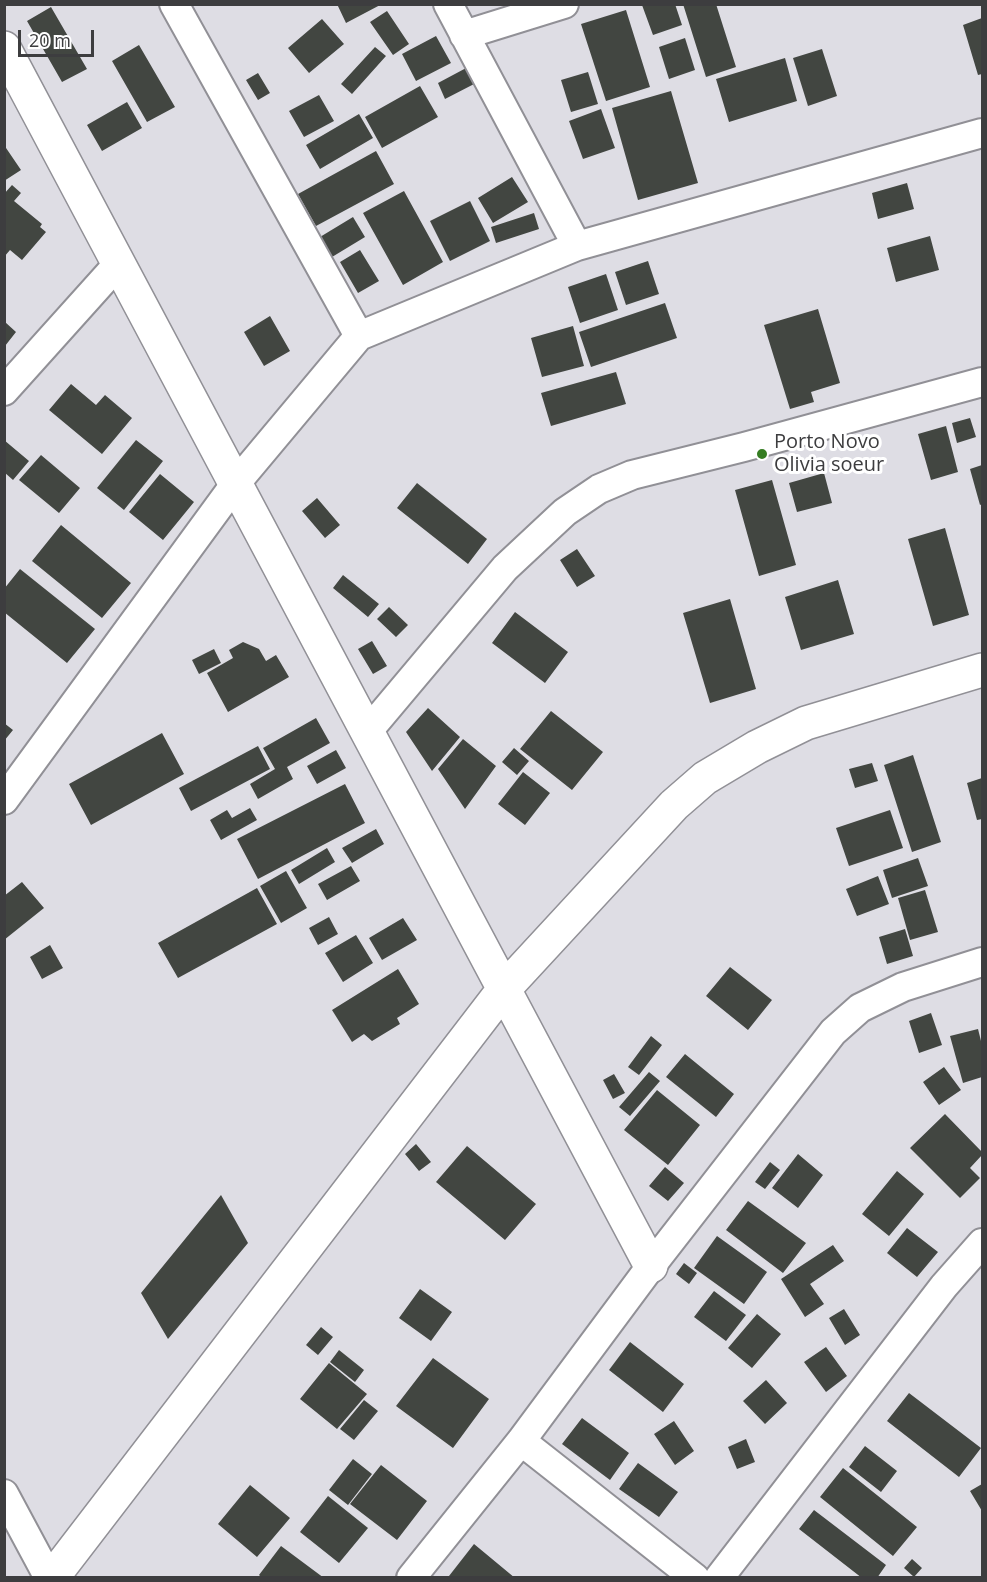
<!DOCTYPE html>
<html>
<head>
<meta charset="utf-8">
<style>
  body { margin:0 }
  #map { position:relative; width:987px; height:1582px; overflow:hidden; background:#dedde4; font-family:"Open Sans",sans-serif }
  canvas { display:block }
  .frame { position:absolute; inset:0; border:6px solid #3d3d3f; pointer-events:none }
  .scale { position:absolute; left:18px; top:30px; width:76px; height:27px; box-sizing:border-box; border:3px solid #3d3d3f; border-top:0; padding-left:8px; font-size:18px; line-height:21px; white-space:nowrap; color:#3d3d3f; -webkit-text-stroke:4px #fff; paint-order:stroke }
</style>
</head>
<body>
<div id="map">
<canvas width="987" height="1582"></canvas>
<div class="frame"></div>
<div class="scale">20 m</div>
</div>
<script>
const ctx = document.querySelector('canvas').getContext('2d');
ctx.lineJoin = 'round';
function paint(path, color) { ctx.fillStyle = color; ctx.fill(path, 'evenodd'); }
const poly = rows => new Path2D(rows.map(r => 'M' + r).join(''));
function trace(path, color, width, dash) { ctx.strokeStyle = color; ctx.lineWidth = width; ctx.lineCap = dash ? 'butt' : 'round'; ctx.setLineDash(dash || []); ctx.stroke(path); }
function drawText(font, color, halo, rows, align = 'center') {
  ctx.font = font + ' "Open Sans",sans-serif'; ctx.lineWidth = 6; ctx.setLineDash([]); ctx.textBaseline = 'middle'; ctx.strokeStyle = halo; ctx.fillStyle = color; for (const [text, x, y, turn = 0] of rows) {
    ctx.save(); ctx.translate(x, y); ctx.rotate((+turn || 0) * Math.PI / 180); ctx.textAlign = isNaN(turn) ? turn : align; if (halo) ctx.strokeText(text, 0, 0); ctx.fillText(text, 0, 0); ctx.restore();
  }
}
paint(poly([
  [337,4,382,4,346,23],
  [675,4,682,25,653,35,642,5],
  [683,4,716,4,736,67,706,77],
  [51,7,87,69,62,82,27,21],
  [626,10,650,87,606,101,581,24],
  [387,11,409,44,393,55,370,22],
  [982,18,982,74,978,75,963,25],
  [322,19,344,44,309,73,288,48],
  [436,36,451,63,416,81,402,54],
  [685,38,695,70,669,79,659,47],
  [139,45,175,107,147,122,112,61],
  [375,47,386,56,352,94,341,84],
  [822,49,837,96,808,106,793,58],
  [785,58,797,101,729,122,716,79],
  [468,67,476,83,445,99,438,83],
  [588,72,598,104,571,112,561,80],
  [258,73,270,93,258,100,246,80],
  [420,86,438,117,382,148,365,117],
  [671,91,698,183,638,200,612,108],
  [319,95,334,121,304,137,289,111],
  [127,102,142,128,102,151,87,125],
  [601,109,615,148,583,159,569,121],
  [359,114,373,138,320,169,306,145],
  [4,145,21,170,4,181],
  [376,151,394,184,316,226,298,194],
  [512,177,528,202,493,223,478,198],
  [907,183,914,209,878,219,872,193],
  [12,185,21,193,14,201,42,224,40,227,46,232,22,260,10,250,4,257,4,194],
  [404,191,443,262,403,285,363,213],
  [470,201,490,241,450,261,430,221],
  [534,213,539,229,496,243,491,227],
  [353,217,365,237,332,257,320,237],
  [930,236,939,270,896,282,887,248],
  [360,250,379,281,358,293,340,262],
  [648,261,659,294,626,305,615,272],
  [606,274,618,310,580,323,568,287],
  [665,303,677,338,591,367,579,332],
  [818,309,840,383,811,392,814,402,790,409,764,325],
  [270,316,290,351,264,366,244,332],
  [5,322,16,332,5,346],
  [573,326,584,366,542,377,531,338],
  [616,372,626,404,551,426,541,393],
  [71,384,96,405,105,395,132,418,102,454,49,410],
  [970,418,976,437,957,443,952,423],
  [946,426,958,472,931,480,918,434],
  [4,440,29,461,13,480,4,472],
  [136,440,163,461,124,510,97,488],
  [41,455,80,488,59,513,19,480],
  [982,465,982,504,980,505,970,469],
  [824,473,832,503,797,512,789,483],
  [160,474,194,502,163,540,129,512],
  [772,480,796,565,759,576,735,490],
  [417,483,487,539,468,564,397,508],
  [317,498,340,525,325,538,302,511],
  [61,525,131,583,102,618,32,561],
  [945,528,969,615,933,626,908,539],
  [577,549,595,576,577,587,560,560],
  [20,569,95,629,67,663,4,612,4,589],
  [343,575,379,604,368,617,333,588],
  [838,580,854,634,801,650,785,597],
  [730,599,756,689,710,703,683,613],
  [389,607,408,625,396,637,377,619],
  [515,612,568,652,545,683,492,643],
  [372,641,387,666,373,674,358,649],
  [243,642,259,649,266,661,276,655,289,677,228,712,207,673,233,658,229,650],
  [214,649,221,663,199,674,192,660],
  [428,708,460,737,432,771,406,732],
  [551,711,603,752,572,790,520,749],
  [316,718,330,743,287,767,293,779,258,799,250,784,275,769,263,748],
  [4,723,13,730,4,741],
  [162,733,184,774,91,825,69,784],
  [463,739,496,766,465,809,438,769],
  [258,746,270,769,191,811,179,788],
  [514,748,529,761,517,775,502,762],
  [336,750,346,768,317,784,307,766],
  [913,755,941,842,912,852,884,765],
  [872,763,878,781,855,788,849,769],
  [523,772,550,793,525,825,498,804],
  [982,778,982,819,977,820,967,783],
  [345,784,365,823,258,879,237,839],
  [250,808,257,820,221,840,210,820,227,810,232,818],
  [890,810,903,848,849,866,836,828],
  [376,829,384,844,352,863,342,848],
  [327,848,335,862,299,884,291,870],
  [918,858,928,886,892,898,883,870],
  [351,866,360,881,327,900,318,884],
  [286,871,307,908,281,923,260,886],
  [878,876,889,904,857,916,846,889],
  [22,882,44,908,4,940,4,896],
  [257,888,277,924,178,978,158,943],
  [925,890,938,932,910,940,898,898],
  [329,917,338,934,318,945,309,928],
  [403,918,417,940,382,960,369,938],
  [905,929,913,956,887,964,879,937],
  [356,935,373,963,343,982,325,953],
  [50,945,63,968,42,979,30,957],
  [730,967,772,1000,748,1030,706,996],
  [398,969,419,1004,397,1018,400,1024,372,1041,364,1034,352,1042,332,1010],
  [931,1013,942,1045,919,1053,909,1021],
  [978,1029,982,1045,982,1077,963,1083,950,1036],
  [651,1036,662,1045,639,1075,628,1067],
  [685,1054,734,1094,716,1117,666,1077],
  [944,1067,961,1090,939,1105,923,1082],
  [649,1072,660,1081,630,1116,619,1107],
  [614,1074,625,1093,613,1099,603,1080],
  [657,1090,700,1125,668,1165,624,1130],
  [945,1114,982,1152,982,1155,970,1168,980,1178,960,1198,910,1148],
  [416,1144,431,1162,419,1171,405,1154],
  [467,1146,536,1204,505,1240,436,1182],
  [798,1154,823,1175,798,1208,772,1188],
  [770,1162,780,1170,765,1189,755,1182],
  [665,1167,684,1183,668,1201,649,1186],
  [897,1171,924,1194,889,1236,862,1214],
  [221,1195,248,1243,168,1339,141,1293],
  [748,1201,806,1243,783,1273,726,1230],
  [907,1228,938,1252,917,1277,887,1253],
  [717,1236,767,1272,744,1304,694,1268],
  [833,1245,844,1261,810,1284,824,1304,805,1317,781,1279],
  [684,1263,697,1273,689,1284,676,1274],
  [420,1289,452,1312,431,1341,399,1318],
  [714,1291,746,1315,726,1341,694,1317],
  [844,1309,860,1335,845,1345,829,1318],
  [757,1314,781,1334,752,1368,728,1348],
  [321,1327,333,1337,318,1355,306,1345],
  [630,1342,684,1384,663,1412,609,1370],
  [826,1347,847,1376,826,1392,804,1362],
  [339,1350,364,1370,355,1382,330,1362],
  [433,1358,489,1399,453,1448,396,1406],
  [329,1363,367,1394,337,1429,300,1399],
  [766,1380,787,1403,765,1424,743,1401],
  [909,1393,981,1448,959,1477,887,1421],
  [364,1400,378,1411,354,1440,340,1429],
  [582,1418,629,1453,610,1480,562,1444],
  [674,1421,694,1451,675,1465,654,1434],
  [746,1439,755,1462,737,1469,728,1447],
  [865,1446,897,1471,881,1492,849,1467],
  [353,1459,372,1474,348,1505,329,1490],
  [638,1463,678,1492,659,1517,619,1489],
  [381,1465,427,1501,397,1540,350,1504],
  [843,1468,917,1527,893,1556,820,1497],
  [982,1484,982,1511,970,1491],
  [250,1485,290,1518,257,1557,218,1524],
  [328,1496,368,1528,339,1563,300,1532],
  [814,1510,886,1565,877,1578,862,1578,799,1529],
  [474,1544,515,1578,451,1578,449,1576],
  [281,1546,324,1578,262,1578,259,1575],
  [912,1559,922,1568,914,1577,904,1568]
]), '#424641');
const street = poly([
  [174,4,359,336],
  [448,4,577,246],
  [464,35,564,4],
  [4,391,119,263],
  [368,731,505,568,565,512,599,489,632,475,744,447,982,382],
  [4,800,236,483,359,336,577,246,982,133],
  [521,1441,695,1578],
  [4,1494,49,1578],
  [411,1578,521,1441,651,1266,833,1032,860,1008,903,987,982,962],
  [719,1578,944,1286,982,1243]
]);
const secondary = poly([
  [4,48,651,1266],
  [52,1578,504,989,674,805,705,778,757,747,806,723,982,670]
]);
trace(street, '#919096', 32);
trace(secondary, '#919096', 36);
trace(street, '#fff', 28);
trace(secondary, '#fff', 33);
for (const [x, y, r, color] of [
  [762,454,6,"#357d22"]
]) { const dot = new Path2D(); dot.arc(x, y, r, 0, 2 * Math.PI); ctx.fillStyle = color; ctx.fill(dot); trace(dot, '#fff', 2); }
drawText('20px', '#3d3d3f', '#fff', [
  ["Porto Novo",774,442],
  ["Olivia soeur",774,465]
], 'left');
</script>
</body>
</html>
